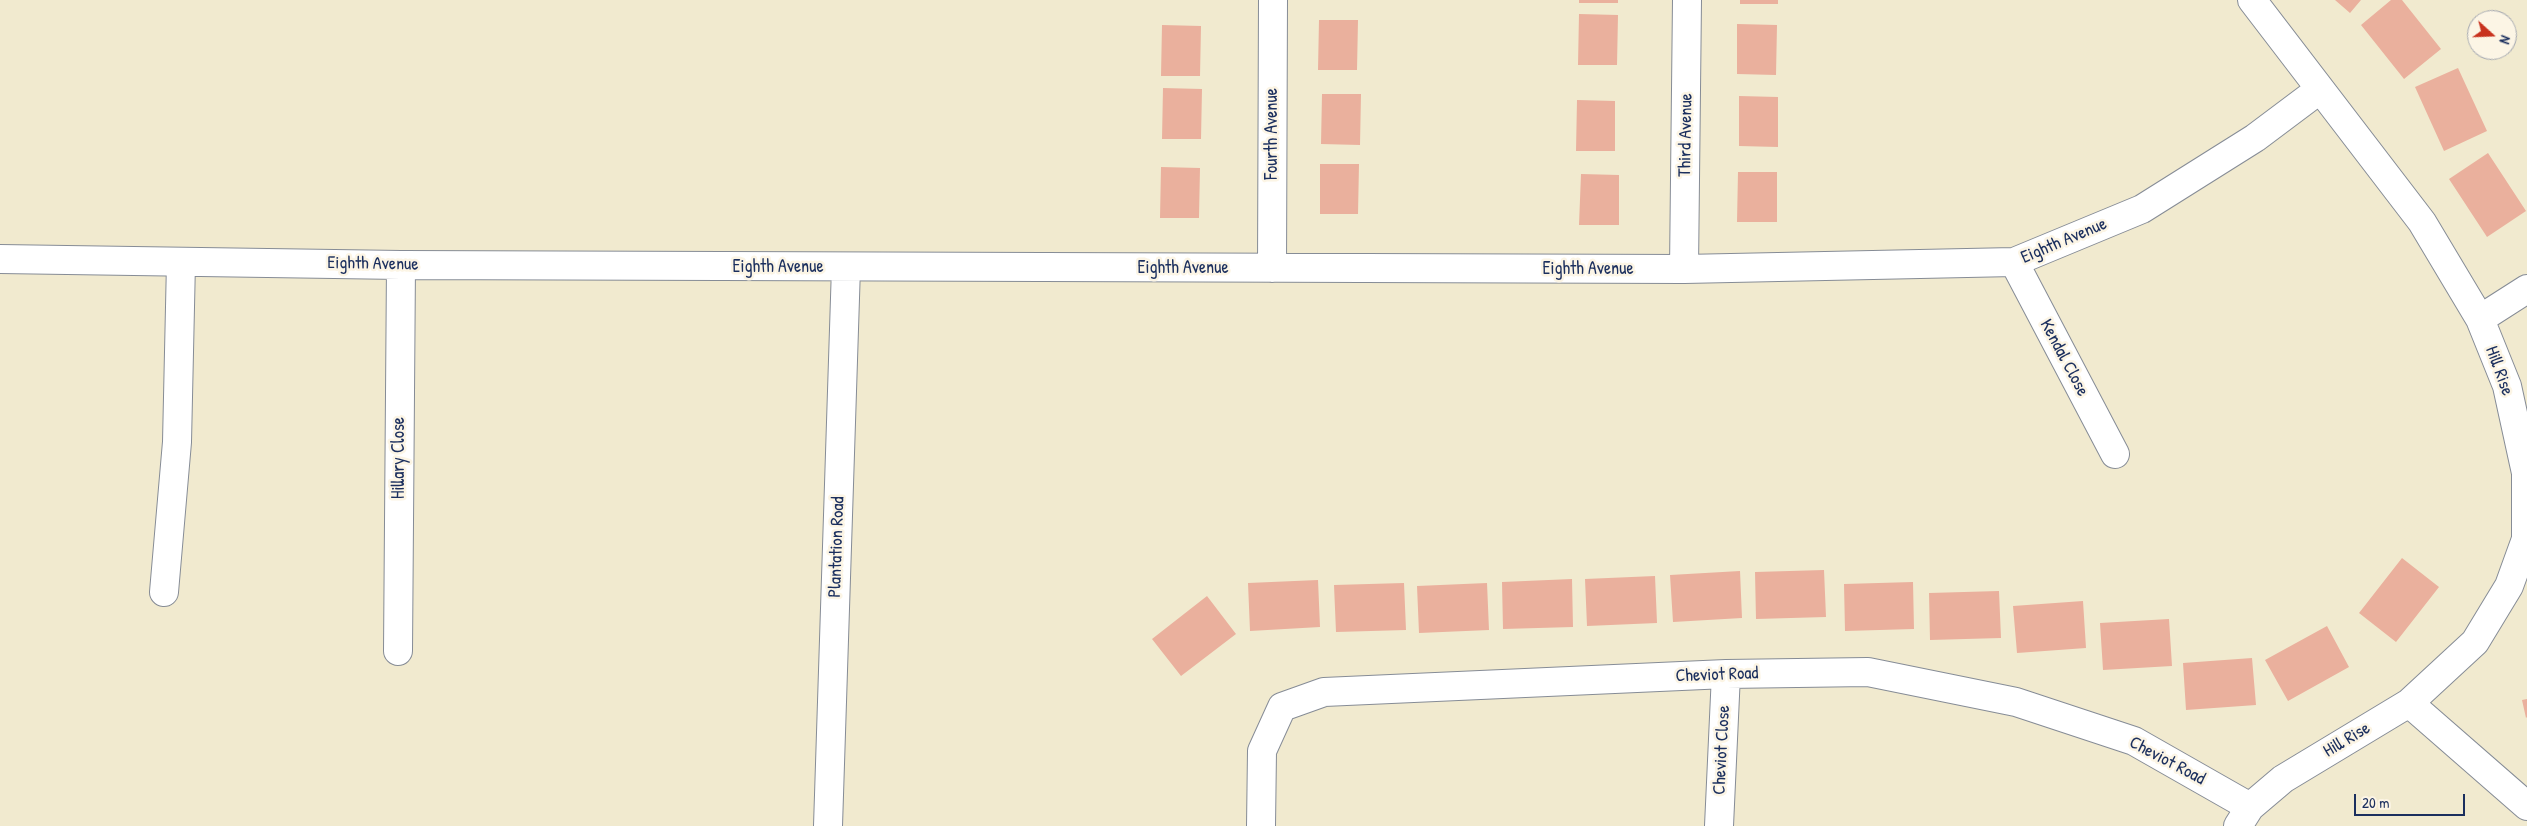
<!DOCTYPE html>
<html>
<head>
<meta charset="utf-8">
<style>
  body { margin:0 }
  #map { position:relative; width:2527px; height:826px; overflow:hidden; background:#f1eacf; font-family:"Patrick Hand",sans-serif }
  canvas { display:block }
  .north { position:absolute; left:2467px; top:10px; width:50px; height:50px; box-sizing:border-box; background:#fcf5e5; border:1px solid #a2a6af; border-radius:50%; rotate:110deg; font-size:14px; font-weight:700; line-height:20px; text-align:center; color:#1b2f5e }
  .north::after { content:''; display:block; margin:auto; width:18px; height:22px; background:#c8321e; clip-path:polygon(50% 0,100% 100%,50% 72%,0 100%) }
  .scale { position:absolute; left:2354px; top:794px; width:111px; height:22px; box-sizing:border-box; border:2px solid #1b2f5e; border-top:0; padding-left:6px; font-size:15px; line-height:18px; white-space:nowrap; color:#1b2f5e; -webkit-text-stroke:4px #fcf5e5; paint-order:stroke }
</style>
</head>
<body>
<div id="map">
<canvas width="2527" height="826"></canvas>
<div class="north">N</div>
<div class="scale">20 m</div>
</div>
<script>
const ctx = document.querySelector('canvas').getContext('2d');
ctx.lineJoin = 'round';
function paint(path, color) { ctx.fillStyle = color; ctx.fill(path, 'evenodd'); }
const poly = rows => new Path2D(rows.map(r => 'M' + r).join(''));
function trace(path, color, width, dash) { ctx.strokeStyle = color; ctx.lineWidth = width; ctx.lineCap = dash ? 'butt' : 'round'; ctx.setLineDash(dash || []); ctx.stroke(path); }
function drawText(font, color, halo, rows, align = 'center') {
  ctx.font = font + ' "Patrick Hand",sans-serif'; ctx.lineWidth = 5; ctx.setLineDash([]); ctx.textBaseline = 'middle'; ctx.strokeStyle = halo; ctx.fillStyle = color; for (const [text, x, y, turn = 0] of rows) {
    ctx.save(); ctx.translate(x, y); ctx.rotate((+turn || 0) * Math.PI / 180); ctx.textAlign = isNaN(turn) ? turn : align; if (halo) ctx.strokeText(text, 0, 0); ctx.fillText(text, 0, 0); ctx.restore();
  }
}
paint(poly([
  [1579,0,1618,0,1618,3,1579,3],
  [1740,0,1778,0,1778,4,1740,4],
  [2335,0,2361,0,2350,13],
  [2391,0,2402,0,2441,49,2404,79,2361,25],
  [1579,14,1618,15,1617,65,1578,65],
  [1319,20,1358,20,1357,70,1318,70],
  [1737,24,1777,25,1776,75,1737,74],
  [1162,25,1201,26,1200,76,1161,76],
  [2458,68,2487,131,2444,151,2415,87],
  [1163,88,1202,89,1201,139,1162,139],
  [1322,94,1361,94,1360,145,1321,144],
  [1739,96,1778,97,1778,147,1739,146],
  [1577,100,1615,101,1615,151,1576,151],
  [2488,153,2526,211,2487,237,2449,179],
  [1320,164,1359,164,1358,214,1320,214],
  [1161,167,1200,168,1199,218,1160,218],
  [1738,172,1777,172,1777,222,1737,222],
  [1581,174,1619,175,1619,225,1579,225],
  [2402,558,2439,587,2396,642,2359,613],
  [1824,570,1826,617,1756,619,1755,572],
  [1740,571,1742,618,1673,622,1670,575],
  [1655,576,1657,623,1587,626,1585,579],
  [1572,579,1573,627,1503,629,1502,582],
  [1318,580,1320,627,1250,631,1248,583],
  [1913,582,1914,629,1845,631,1844,584],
  [1404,583,1406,630,1336,632,1334,585],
  [1487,583,1489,630,1419,633,1417,586],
  [1999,591,2001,638,1930,640,1929,593],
  [1207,596,1236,634,1181,676,1152,639],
  [2083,601,2086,648,2017,653,2013,606],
  [2169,619,2172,666,2103,670,2100,623],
  [2327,626,2349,667,2288,701,2265,660],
  [2252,658,2256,705,2186,710,2183,663],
  [2527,699,2527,717,2526,718,2522,700]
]), '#eab09d');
const minor = poly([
  [0,259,401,265,1684,269,2014,262,2142,209,2255,138,2319,90],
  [2014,262,2115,454],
  [1272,268,1273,0],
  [1684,269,1687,0],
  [2480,319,2527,289],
  [164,592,177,442,181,262],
  [398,651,401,265],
  [2409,703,2527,806],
  [828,826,846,267],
  [1261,826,1262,751,1282,707,1324,692,1726,674,1868,672,2016,702,2134,741,2250,807],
  [1719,826,1726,674],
  [2238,826,2250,807,2283,779,2409,703,2475,642,2509,586,2526,539,2526,473,2507,386,2480,319,2422,222,2252,0]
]);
trace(minor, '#868c96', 30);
trace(minor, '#fff', 28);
drawText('18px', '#1b2f5e', '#fcf5e5', [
  ["Fourth Avenue",1272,134,-90],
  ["Third Avenue",1686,135,-89],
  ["Eighth Avenue",2064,241,-23],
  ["Eighth Avenue",373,264,1],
  ["Eighth Avenue",778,267],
  ["Eighth Avenue",1183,268],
  ["Eighth Avenue",1588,269],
  ["Kendal Close",2064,358,62],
  ["Hill Rise",2499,371,70],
  ["Hillary Close",399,458,-90],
  ["Plantation Road",837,547,-88],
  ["Cheviot Road",1717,675,-2],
  ["Hill Rise",2347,740,-31],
  ["Cheviot Close",1722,750,-87],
  ["Cheviot Road",2167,761,28]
]);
</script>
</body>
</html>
